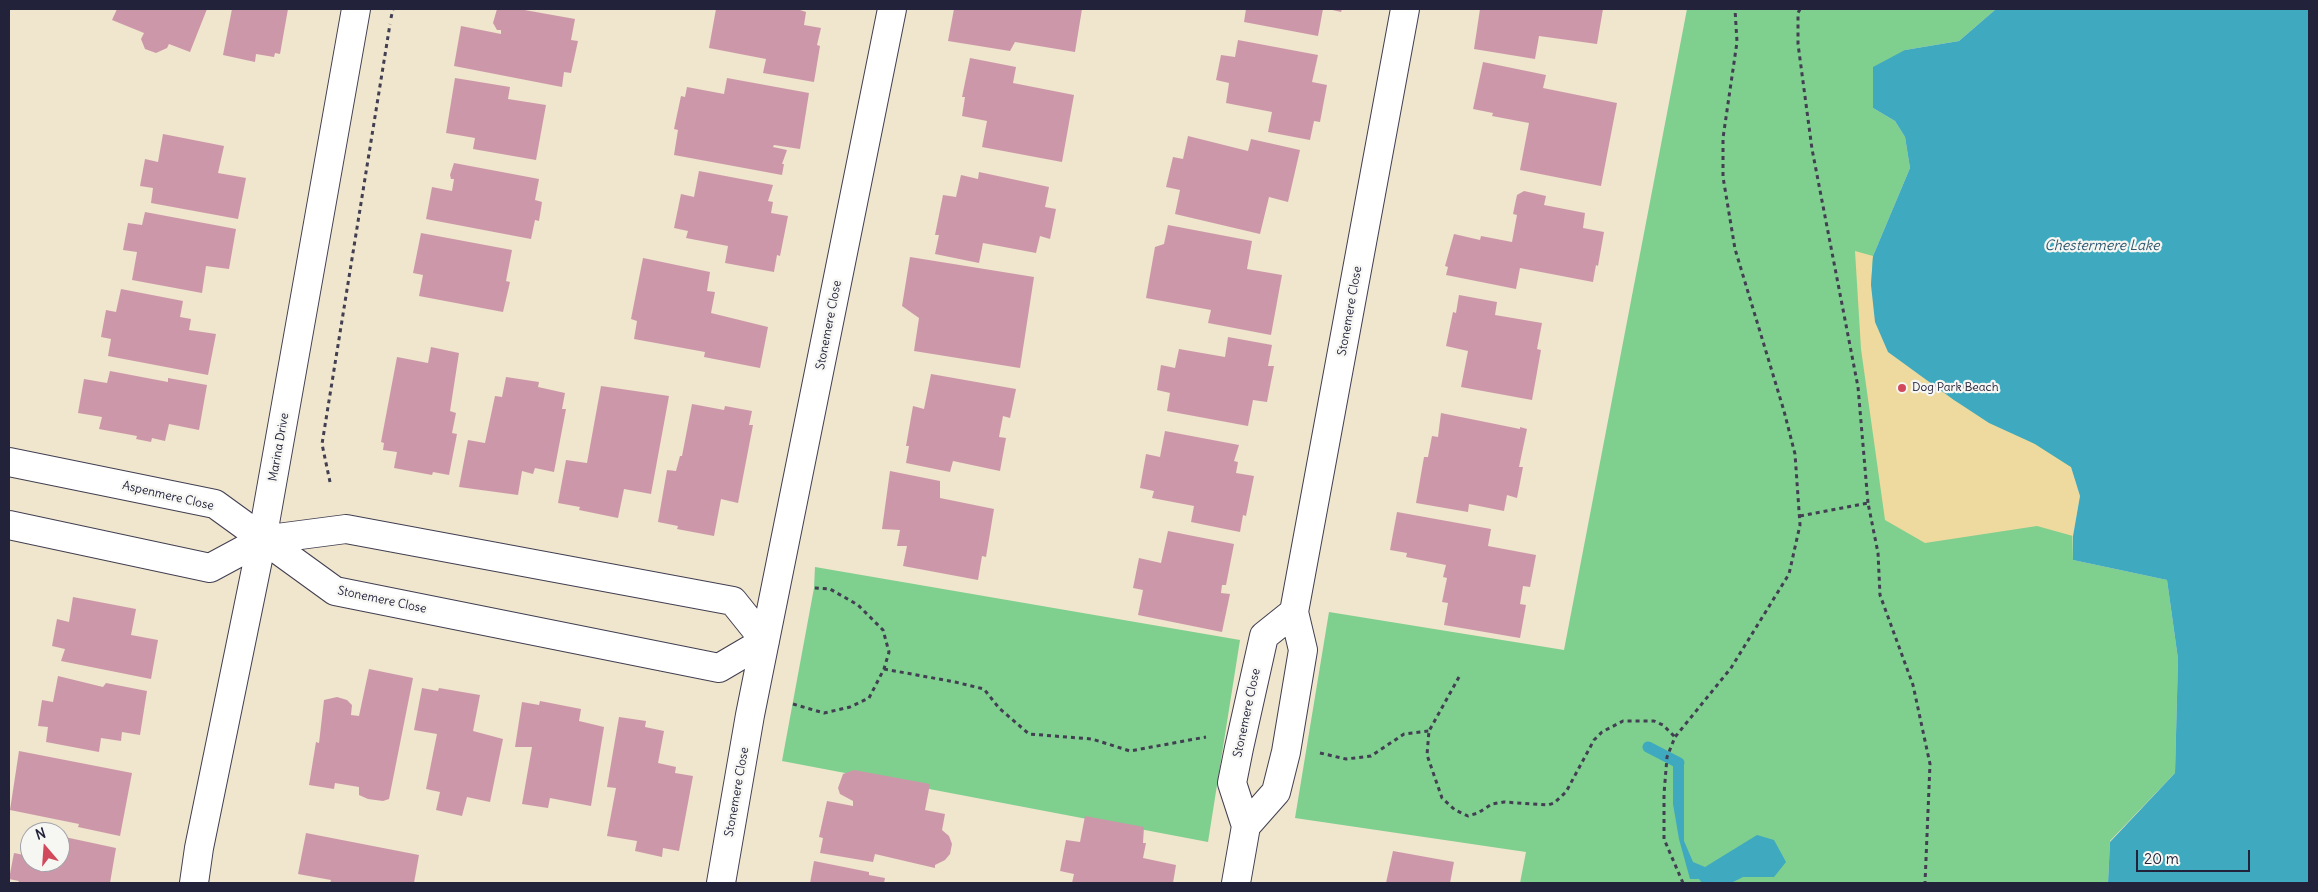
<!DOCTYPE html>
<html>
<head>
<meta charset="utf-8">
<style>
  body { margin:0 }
  #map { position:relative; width:2318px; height:892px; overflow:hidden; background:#f0e5cd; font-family:Delius,sans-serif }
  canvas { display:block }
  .frame { position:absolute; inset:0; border:10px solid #22223b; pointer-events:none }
  .north { position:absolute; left:20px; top:822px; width:50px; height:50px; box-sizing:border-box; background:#f6f6f2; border:1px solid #a1a1a9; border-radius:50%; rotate:342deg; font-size:14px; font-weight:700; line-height:20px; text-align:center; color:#22223b }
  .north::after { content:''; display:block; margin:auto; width:18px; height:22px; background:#d1495b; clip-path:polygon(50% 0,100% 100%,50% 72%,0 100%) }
  .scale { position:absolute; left:2136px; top:850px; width:114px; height:22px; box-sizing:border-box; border:2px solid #22223b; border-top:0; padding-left:6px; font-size:15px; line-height:18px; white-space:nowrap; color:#22223b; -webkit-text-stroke:4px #f6f6f2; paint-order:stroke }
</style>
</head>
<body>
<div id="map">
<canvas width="2318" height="892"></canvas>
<div class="frame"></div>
<div class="north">N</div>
<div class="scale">20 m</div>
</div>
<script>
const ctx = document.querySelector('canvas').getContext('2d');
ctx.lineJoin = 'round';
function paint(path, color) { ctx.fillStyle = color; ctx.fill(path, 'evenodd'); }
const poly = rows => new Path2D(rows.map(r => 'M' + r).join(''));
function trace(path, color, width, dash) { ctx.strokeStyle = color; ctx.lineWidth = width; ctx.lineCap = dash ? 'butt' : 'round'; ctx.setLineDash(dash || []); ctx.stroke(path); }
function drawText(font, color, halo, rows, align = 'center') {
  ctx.font = font + ' Delius,sans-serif'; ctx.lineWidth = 4.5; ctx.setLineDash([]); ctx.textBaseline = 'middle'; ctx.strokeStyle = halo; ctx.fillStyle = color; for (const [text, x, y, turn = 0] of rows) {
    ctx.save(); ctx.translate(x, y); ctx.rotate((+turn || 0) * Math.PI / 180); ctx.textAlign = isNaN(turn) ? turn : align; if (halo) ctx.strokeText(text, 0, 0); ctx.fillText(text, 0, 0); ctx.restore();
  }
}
paint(poly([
  [1687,9,1996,9,1959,41,1905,50,1873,108,1895,121,1905,137,1910,168,1873,256,2071,467,2073,560,2167,580,2178,659,2175,773,2110,841,2108,883,1520,883,1526,852,1295,818,1329,612,1564,650],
  [815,567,1240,640,1208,842,782,761,814,588]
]), '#7fcf8f');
paint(poly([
  [1855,251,1873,256,1871,285,1922,375,1954,400,2035,444,2071,467,2080,496,2073,536,2037,526,1925,543,1885,520,1861,349]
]), '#eeda9e');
paint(poly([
  [1996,9,2309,9,2309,883,2108,883,2110,842,2175,773,2178,659,2167,580,2073,560,2073,536,2080,496,2071,467,2035,444,1989,423,1954,400,1888,352,1875,322,1871,285,1873,256,1910,168,1905,137,1895,121,1873,108,1873,67,1905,50,1959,41],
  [1684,763,1684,841,1693,862,1705,867,1757,835,1774,840,1786,862,1774,877,1743,877,1731,883,1702,883,1699,879,1690,879,1679,839,1673,804,1673,764]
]), '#3fa9bf');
trace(poly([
  [1648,747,1679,763]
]), '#3fa9bf', 11);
paint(poly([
  [117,9,207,9,190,52,169,44,167,48,156,53,145,49,141,39,144,33,112,20],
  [232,9,288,9,280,54,275,53,274,57,256,54,255,62,223,55],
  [497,9,519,9,575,19,571,40,578,41,571,73,564,72,562,87,454,66,461,26,501,34,501,30,497,30,493,23],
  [716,9,797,9,806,12,804,25,821,28,817,45,820,46,814,82,763,73,766,59,709,48],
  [954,9,1082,9,1075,52,1015,42,1010,51,948,41],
  [1246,9,1323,9,1318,36,1244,22],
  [1328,9,1342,9,1341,12],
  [1480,9,1603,9,1597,44,1539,36,1535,59,1474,49],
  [1238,40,1318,55,1312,82,1327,85,1320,122,1314,121,1310,140,1268,132,1272,112,1226,103,1229,83,1216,80,1221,55,1235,57],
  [970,58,1016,67,1013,83,1074,95,1062,162,982,147,987,121,962,116,965,97,962,97],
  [1483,62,1546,75,1543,88,1617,103,1601,186,1520,170,1529,123,1492,116,1493,113,1473,109],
  [455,78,510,87,508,99,546,105,536,160,473,149,475,138,446,133],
  [727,78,809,93,800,149,774,145,773,147,787,150,782,164,784,164,782,175,674,155,678,130,674,129,681,96,685,97,687,87,724,94],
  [163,134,224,146,218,173,246,178,238,219,151,203,153,188,140,186,145,159,158,162],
  [1188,136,1248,151,1251,139,1300,150,1288,202,1269,197,1260,234,1175,214,1180,190,1166,187,1173,157,1183,159],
  [454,163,539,179,535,200,542,202,539,221,535,220,531,239,426,219,432,187,452,191,454,179,451,179,450,175],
  [699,171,773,185,768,201,773,202,771,213,788,216,780,256,777,255,774,272,725,263,728,246,686,238,688,231,674,228,681,194,694,197],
  [979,172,1049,187,1045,207,1056,209,1050,239,1040,236,1036,253,983,243,979,263,935,254,939,235,935,235,943,195,956,197,961,175,978,179],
  [1524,191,1546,196,1544,205,1585,213,1583,228,1604,232,1598,266,1596,265,1593,282,1520,268,1516,289,1446,275,1448,267,1445,266,1454,234,1480,240,1481,236,1512,242,1517,215,1513,214,1517,195],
  [145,212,236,229,229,269,206,266,202,293,132,280,137,252,123,250,128,223,142,225],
  [1168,225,1252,241,1247,269,1282,275,1271,335,1208,323,1211,310,1146,298,1155,247,1164,244],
  [421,233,512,250,506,281,510,282,503,312,419,296,423,275,413,273],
  [910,257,1034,277,1020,368,914,351,919,318,902,306],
  [643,258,710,272,707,291,715,292,711,313,768,327,760,368,704,357,705,352,634,339,637,321,631,319],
  [121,289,183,301,180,317,191,319,189,330,216,334,208,375,108,356,111,339,101,337,106,310,116,312],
  [1459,295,1497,302,1495,315,1542,323,1537,349,1541,350,1532,400,1461,387,1468,351,1446,346,1453,312,1456,313],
  [1228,337,1272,345,1268,366,1274,366,1267,402,1253,400,1248,426,1167,411,1170,393,1157,390,1161,365,1175,368,1179,349,1225,357],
  [431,347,459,353,450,411,456,413,452,433,457,434,449,475,433,472,432,475,394,468,397,452,383,450,384,443,381,442,397,357,428,363],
  [110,371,168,382,168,378,207,385,199,430,169,424,165,441,152,438,151,442,136,439,137,436,99,429,102,417,78,413,84,379,107,383],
  [931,374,1016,389,1010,418,1003,416,999,437,1006,438,1000,471,953,461,950,472,906,463,909,446,906,446,913,406,924,409],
  [506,377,539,382,538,387,565,393,562,409,566,409,554,472,535,468,533,474,522,471,518,495,459,487,468,440,485,443,495,396,502,397],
  [601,386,669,396,651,494,624,489,618,518,579,510,580,507,558,503,566,460,587,463],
  [692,404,724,410,725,406,752,411,749,425,753,425,738,503,721,499,714,536,677,529,678,526,658,522,667,470,676,471,680,456,682,456],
  [1441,413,1520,429,1520,427,1527,429,1519,467,1523,467,1517,498,1507,495,1504,511,1469,504,1468,512,1416,503,1424,457,1428,457,1432,436,1438,437],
  [1165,431,1239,445,1234,461,1238,462,1236,473,1254,476,1246,516,1243,515,1240,532,1191,522,1194,506,1152,498,1154,491,1140,488,1146,454,1160,457],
  [890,471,940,481,940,498,994,509,986,557,982,556,978,580,903,566,907,546,897,546,900,530,882,529],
  [1397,512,1491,529,1488,546,1536,555,1530,587,1523,586,1520,604,1526,605,1520,638,1444,625,1448,603,1442,602,1447,578,1443,577,1446,565,1406,557,1407,553,1390,550],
  [1168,531,1234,544,1226,585,1222,585,1221,593,1230,594,1222,632,1138,615,1143,590,1133,588,1139,558,1161,563],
  [73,597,136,609,131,635,158,640,151,679,61,661,65,649,52,646,57,619,69,622],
  [369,669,413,678,389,799,383,801,368,799,359,795,359,787,335,783,334,789,309,785,316,742,319,743,324,700,337,697,347,700,352,705,351,715,359,716],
  [58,676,103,687,106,683,147,691,140,735,122,732,121,741,101,738,99,752,46,742,48,727,38,726,42,700,53,702],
  [422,688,438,691,439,688,480,695,473,731,503,739,490,802,467,797,462,816,436,810,440,792,426,789,437,734,414,730],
  [540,701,581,709,579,721,604,727,591,806,550,798,548,808,522,804,532,747,515,747,522,702,539,705],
  [619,717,646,721,645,727,664,731,658,763,676,767,675,773,693,776,679,851,663,848,662,857,635,851,637,841,607,836,616,788,607,787],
  [19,751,132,773,120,836,78,827,79,824,10,810],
  [854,770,930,784,925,810,945,814,942,830,949,836,952,844,950,854,945,860,935,865,935,868,875,854,873,862,820,853,823,838,819,837,827,801,853,806,853,801,840,794,838,788,843,774],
  [1085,816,1144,827,1143,843,1146,843,1143,858,1176,865,1173,883,1072,883,1074,874,1060,871,1066,840,1080,842],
  [28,830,35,831,30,832,30,862,60,862,60,836,116,848,110,883,18,883,19,881,9,879,14,853,24,855],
  [306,833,419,855,414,883,330,883,331,880,298,874],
  [1393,851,1454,862,1450,883,1386,883],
  [814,861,869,872,869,875,885,878,884,883,810,883]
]), '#cc98a9');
const minor = poly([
  [9,462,215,504,335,591,719,668,765,641],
  [9,525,210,568,262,540,346,529,733,601,765,641],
  [1246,826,1276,792,1286,752,1303,650,1294,612,1405,9],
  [194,883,199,848,262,540,356,9],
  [721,883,750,715,892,9],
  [1236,883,1246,826,1232,783,1239,748,1264,636,1294,612]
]);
trace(minor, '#413f51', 30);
trace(poly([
  [1800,9,1798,13,1798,44,1812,149,1858,387,1868,503],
  [391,18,393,9],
  [330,482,322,444,390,24],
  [1800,516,1868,503,1878,553,1880,595,1913,685,1930,764,1925,883],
  [884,669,955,682,984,689,999,708,1029,734,1092,739,1130,751,1206,737],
  [1459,677,1429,731,1427,755,1442,798,1455,810,1468,816,1478,813,1492,804,1504,802,1548,805,1554,803,1566,792,1594,740,1602,732,1623,721,1654,721,1663,725,1675,737],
  [793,704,824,713,850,707,869,698,884,669,889,652,883,630,858,605,830,589,814,588],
  [1320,753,1346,759,1371,756,1404,734,1429,731],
  [1683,883,1664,839,1664,794,1667,757,1675,737,1731,668,1789,574,1800,525,1795,454,1784,411,1735,249,1723,177,1723,138,1737,42,1735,9]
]), '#413f51', 3, [4, 4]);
trace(minor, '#fff', 28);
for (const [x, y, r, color] of [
  [1902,388,5,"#d1495b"]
]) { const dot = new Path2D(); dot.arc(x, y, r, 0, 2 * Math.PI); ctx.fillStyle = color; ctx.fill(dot); trace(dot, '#f6f6f2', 2); }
drawText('12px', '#22223b', '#f6f6f2', [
  ["Stonemere Close",1350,311,-80],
  ["Stonemere Close",829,325,-79],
  ["Marina Drive",279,447,-80],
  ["Aspenmere Close",168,496,13],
  ["Stonemere Close",382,600,12],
  ["Stonemere Close",1247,713,-78],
  ["Stonemere Close",737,792,-80]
]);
drawText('12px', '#22223b', '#f6f6f2', [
  ["Dog Park Beach",1912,388]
], 'left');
drawText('italic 14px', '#2e5870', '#f6f6f2', [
  ["Chestermere Lake",2102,246]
]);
</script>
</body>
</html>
